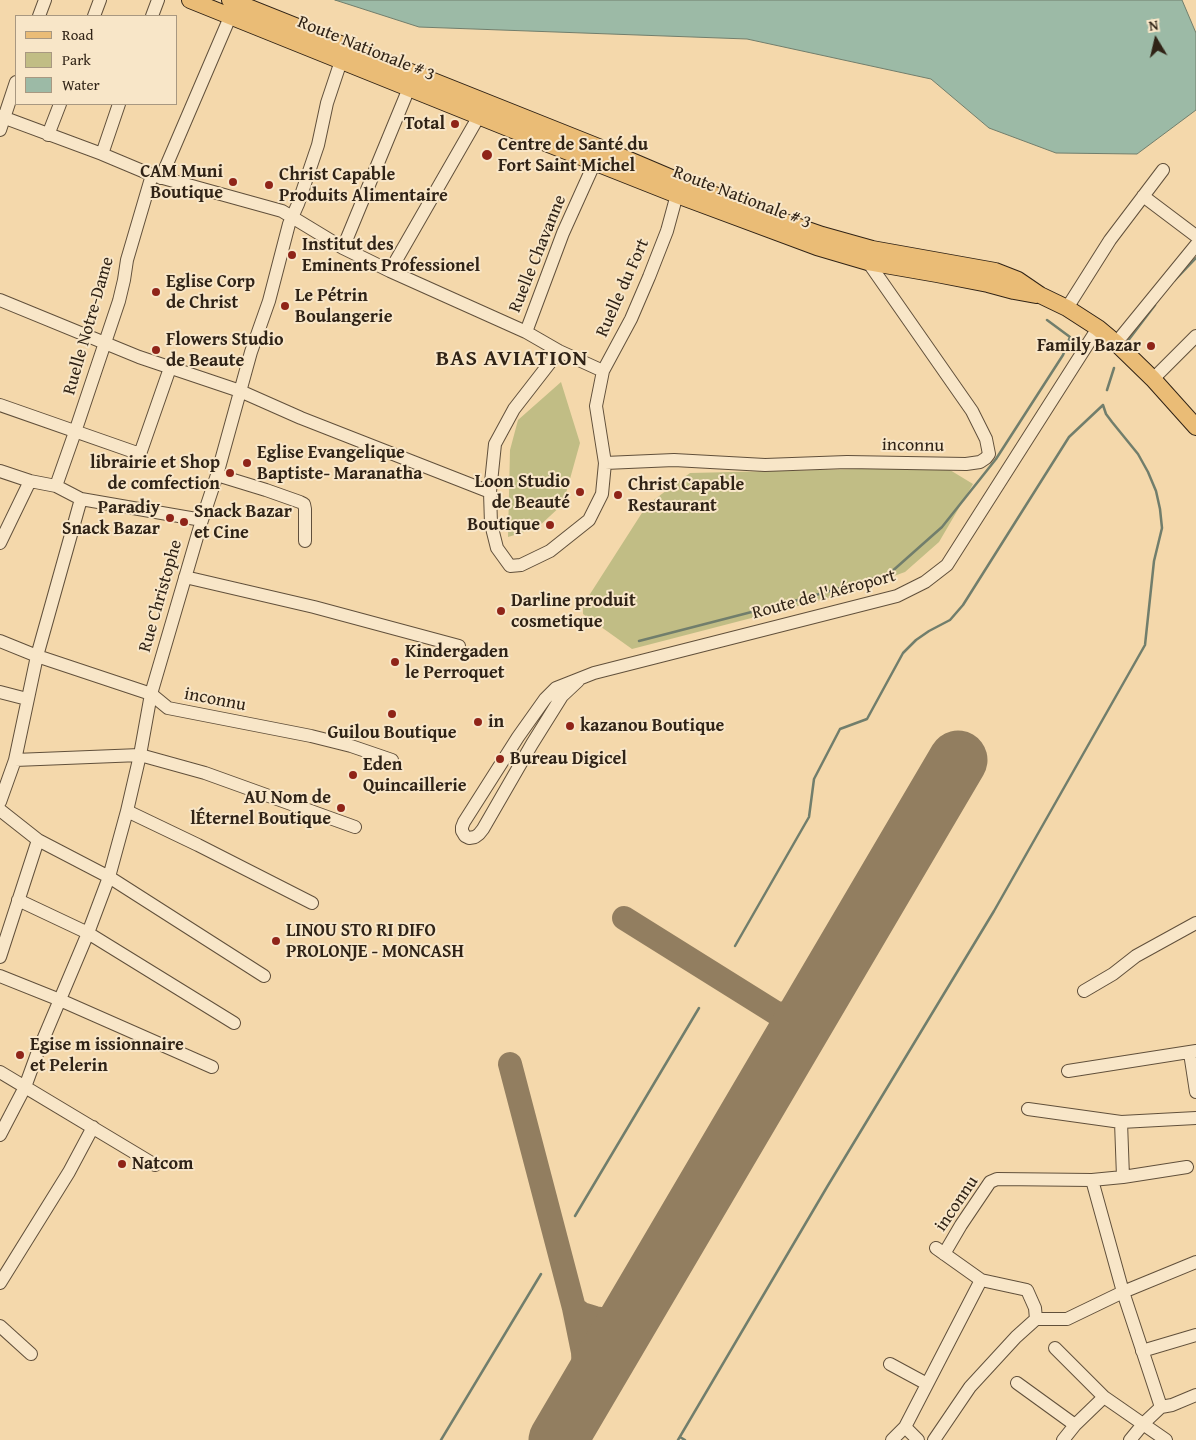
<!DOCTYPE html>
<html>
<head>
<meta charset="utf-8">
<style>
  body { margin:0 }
  #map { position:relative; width:1196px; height:1440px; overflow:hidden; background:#f4d8ab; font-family:"Gentium Book Plus",serif }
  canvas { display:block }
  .legend { position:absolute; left:15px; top:15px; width:162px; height:90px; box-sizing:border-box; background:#f8e6c8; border:1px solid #a89881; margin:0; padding:6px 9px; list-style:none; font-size:15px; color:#302316 }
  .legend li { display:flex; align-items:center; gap:10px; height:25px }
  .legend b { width:25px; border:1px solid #a89881 }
  .north { position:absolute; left:1131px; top:15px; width:50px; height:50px; -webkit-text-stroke:4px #f8e6c8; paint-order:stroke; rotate:351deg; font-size:14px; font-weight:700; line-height:20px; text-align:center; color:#302316 }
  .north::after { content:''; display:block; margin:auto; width:18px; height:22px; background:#302316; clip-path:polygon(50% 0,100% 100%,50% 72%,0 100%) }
</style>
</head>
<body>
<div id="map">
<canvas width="1196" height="1440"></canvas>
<ul class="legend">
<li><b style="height:6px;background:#eabc76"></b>Road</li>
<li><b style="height:14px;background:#c1bd85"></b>Park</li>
<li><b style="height:14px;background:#9cbaa6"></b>Water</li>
</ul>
<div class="north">N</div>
</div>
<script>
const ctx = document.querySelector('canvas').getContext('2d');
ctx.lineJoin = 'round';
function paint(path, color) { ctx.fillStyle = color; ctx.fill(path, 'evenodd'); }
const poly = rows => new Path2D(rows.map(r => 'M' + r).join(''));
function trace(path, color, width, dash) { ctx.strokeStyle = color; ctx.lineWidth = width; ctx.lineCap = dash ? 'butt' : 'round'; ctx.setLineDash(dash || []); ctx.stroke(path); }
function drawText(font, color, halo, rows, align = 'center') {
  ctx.font = font + ' "Gentium Book Plus",serif'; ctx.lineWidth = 4; ctx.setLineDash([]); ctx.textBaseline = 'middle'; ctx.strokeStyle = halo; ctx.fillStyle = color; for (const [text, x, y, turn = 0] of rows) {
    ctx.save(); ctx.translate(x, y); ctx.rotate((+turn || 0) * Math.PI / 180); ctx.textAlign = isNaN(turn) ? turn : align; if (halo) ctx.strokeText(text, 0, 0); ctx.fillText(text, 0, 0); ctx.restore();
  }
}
paint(poly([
  [561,382,580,443,563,504,537,528,508,537,510,450,518,420],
  [945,467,973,484,939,542,905,572,844,594,632,649,583,614,583,605,647,505,690,473]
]), '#c1bd85');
const water = poly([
  [335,0,1182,0,1196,33,1196,110,1137,154,1056,153,989,128,931,79,747,39,419,27,335,0]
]);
paint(water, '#9cbaa6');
trace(water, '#717e6c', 1);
trace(poly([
  [1174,281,1196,258],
  [1127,342,1155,305],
  [1107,390,1114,368],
  [639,641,802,599,889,574,942,527,996,459,1063,355,1070,337,1047,320],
  [575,1216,699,1008],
  [680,1437,685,1440],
  [441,1440,541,1274],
  [678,1440,827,1187,994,911,1145,645,1154,561,1162,528,1160,509,1156,491,1148,472,1138,454,1112,422,1106,414,1103,405,1069,437,963,605,950,620,929,631,916,640,903,653,867,719,840,729,814,779,809,817,735,946]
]), '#717e6c', 2.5);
trace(poly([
  [624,918,776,1013,792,1015,800,1013,815,1003],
  [776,1013,783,1020,788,1029,789,1039,786,1052],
  [510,1064,574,1308,583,1352,585,1395],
  [574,1308,582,1314,595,1318,607,1320,620,1317,634,1311]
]), '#927e60', 24);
trace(poly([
  [558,1440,958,760]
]), '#927e60', 59);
const minor = poly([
  [39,16,45,0],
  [94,16,100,0],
  [152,16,158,0],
  [0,116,102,154,152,175,282,211,343,248,390,271,526,332,559,351,603,371],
  [0,130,16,82],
  [48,135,60,104],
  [102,154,119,104],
  [161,178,230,17],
  [1143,196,1196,236],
  [343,248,409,88],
  [390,271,479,116],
  [0,300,139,357,240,391,301,418,490,492],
  [1067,308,1110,240,1163,170],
  [526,332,563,233,595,162],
  [1116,343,1196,245],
  [559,351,514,409,495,444,490,492,491,524,497,548,510,566,521,565,550,551,589,520,602,494,605,463,596,406,603,371,631,319,649,277,667,231,679,187],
  [1153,379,1196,336],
  [0,405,140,454,170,368],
  [605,463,674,460,765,465,847,462,966,464,980,462,986,458,989,454,986,439,972,411,868,262],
  [0,471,30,481,56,486,81,499,202,520],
  [217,475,266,490,300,502,304,504,305,509,305,541],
  [56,486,75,432,119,301,124,280,127,260,152,175],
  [0,543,30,481],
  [185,577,314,607,459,646],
  [0,641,37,656,151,694,168,708,311,736,351,746,392,760],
  [578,681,562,696,532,744,483,829,479,834,475,837,469,838,465,836,462,831,462,827,464,822,518,737,545,699,556,688,594,673,897,596,925,582,947,565,1098,328],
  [0,692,27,699],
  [15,760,140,755,205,773,355,827],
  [0,802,15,760,37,656,81,499],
  [0,810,38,840,109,877,264,976],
  [127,811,198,845,312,903],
  [18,900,88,933,234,1023],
  [0,957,38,840],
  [0,976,60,1000,212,1067],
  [1084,991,1113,974,1136,956,1196,923],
  [1190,1053,1196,1092],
  [1068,1071,1196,1051],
  [0,1072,155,1165],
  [1028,1109,1121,1122,1196,1118],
  [1121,1122,1123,1177],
  [0,1135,25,1087,37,1054,88,933,109,877,127,811,140,755,151,694,202,520,217,475,251,352,269,301,289,224,298,204,318,145,327,103,341,61],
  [1092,1180,1123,1292,1161,1407],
  [936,1248,981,1280],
  [944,1254,961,1225,990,1182,997,1179,1092,1180,1123,1177,1187,1167],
  [0,1283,69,1172,93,1127],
  [0,1326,31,1354],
  [1055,1348,1104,1397,1166,1440],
  [1142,1351,1196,1335],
  [890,1364,927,1384],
  [1017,1383,1075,1425],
  [905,1427,918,1440],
  [892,1440,905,1427,981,1280,1027,1290,1035,1308,1036,1319],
  [934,1440,970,1387,1016,1337,1036,1319,1067,1319,1123,1292,1196,1262],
  [1063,1440,1075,1425,1104,1397],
  [1130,1440,1144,1423,1161,1407,1172,1405,1196,1395]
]);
const major = poly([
  [190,0,518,132,677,195,817,247,868,262,937,274,988,284,1014,291,1036,295],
  [230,0,601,148,681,182,773,218,822,235,872,249,995,271,1018,280,1040,295,1067,308,1098,328,1116,343,1153,379,1196,427]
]);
trace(minor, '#61503b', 14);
trace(major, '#302316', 18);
trace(minor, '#f8e6c8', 12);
trace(major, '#eabc76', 16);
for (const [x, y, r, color] of [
  [455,124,5,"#8f2418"],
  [487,155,6,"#8f2418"],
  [233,182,5,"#8f2418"],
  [269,185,5,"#8f2418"],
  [292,255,5,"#8f2418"],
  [156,292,5,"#8f2418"],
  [285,306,5,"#8f2418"],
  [1151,346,5,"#8f2418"],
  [156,350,5,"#8f2418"],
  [247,463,5,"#8f2418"],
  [230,473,5,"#8f2418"],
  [580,492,5,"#8f2418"],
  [618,495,5,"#8f2418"],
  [170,518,5,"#8f2418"],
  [184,522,5,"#8f2418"],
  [550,525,5,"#8f2418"],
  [501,611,5,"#8f2418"],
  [395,662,5,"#8f2418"],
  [392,714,5,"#8f2418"],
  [478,722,5,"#8f2418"],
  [570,726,5,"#8f2418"],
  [500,759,5,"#8f2418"],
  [353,775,5,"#8f2418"],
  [341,808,5,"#8f2418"],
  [276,941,5,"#8f2418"],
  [20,1055,5,"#8f2418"],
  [122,1164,5,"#8f2418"]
]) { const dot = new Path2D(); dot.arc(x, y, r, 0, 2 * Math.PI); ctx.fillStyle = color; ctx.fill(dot); trace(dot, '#f8e6c8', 2); }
drawText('18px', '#302316', '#f8e6c8', [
  ["Route Nationale # 3",366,49,22],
  ["Route Nationale # 3",742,198,21],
  ["Ruelle Chavanne",538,254,-68],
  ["Ruelle du Fort",623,288,-66],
  ["Ruelle Notre-Dame",89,326,-74],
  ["inconnu",913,446,1],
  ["Route de l'Aéroport",824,595,-15],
  ["Rue Christophe",161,596,-74],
  ["inconnu",215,700,11],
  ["inconnu",957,1204,-56]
]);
drawText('bold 18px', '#302316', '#f8e6c8', [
  ["Total",445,124,"right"],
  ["Centre de Santé du",498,145],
  ["Fort Saint Michel",498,166],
  ["CAM Muni",223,172,"right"],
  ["Boutique",223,193,"right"],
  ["Christ Capable",279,175],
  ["Produits Alimentaire",279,196],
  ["Institut des",302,245],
  ["Eminents Professionel",302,266],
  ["Eglise Corp",166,282],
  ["de Christ",166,303],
  ["Le Pétrin",295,296],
  ["Boulangerie",295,317],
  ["Flowers Studio",166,340],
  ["de Beaute",166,361],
  ["Family Bazar",1141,346,"right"],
  ["Eglise Evangelique",257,453],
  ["Baptiste- Maranatha",257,474],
  ["librairie et Shop",220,463,"right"],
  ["de comfection",220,484,"right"],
  ["Loon Studio",570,482,"right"],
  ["de Beauté",570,503,"right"],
  ["Christ Capable",628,485],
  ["Restaurant",628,506],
  ["Paradiy",160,508,"right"],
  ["Snack Bazar",160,529,"right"],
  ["Snack Bazar",194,512],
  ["et Cine",194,533],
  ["Boutique",540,525,"right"],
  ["Darline produit",511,601],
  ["cosmetique",511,622],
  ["Kindergaden",405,652],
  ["le Perroquet",405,673],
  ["in",488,722],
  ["kazanou Boutique",580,726],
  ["Guilou Boutique",392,733,"center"],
  ["Bureau Digicel",510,759],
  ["Eden",363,765],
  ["Quincaillerie",363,786],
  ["AU Nom de",331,798,"right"],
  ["lÉternel Boutique",331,819,"right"],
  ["LINOU STO RI DIFO",286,931],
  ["PROLONJE - MONCASH",286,952],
  ["Egise m issionnaire",30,1045],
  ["et Pelerin",30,1066],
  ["Natcom",132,1164]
], 'left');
ctx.letterSpacing = '1px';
drawText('bold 22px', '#302316', '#f8e6c8', [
  ["BAS AVIATION",512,359]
]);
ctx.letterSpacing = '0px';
</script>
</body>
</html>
